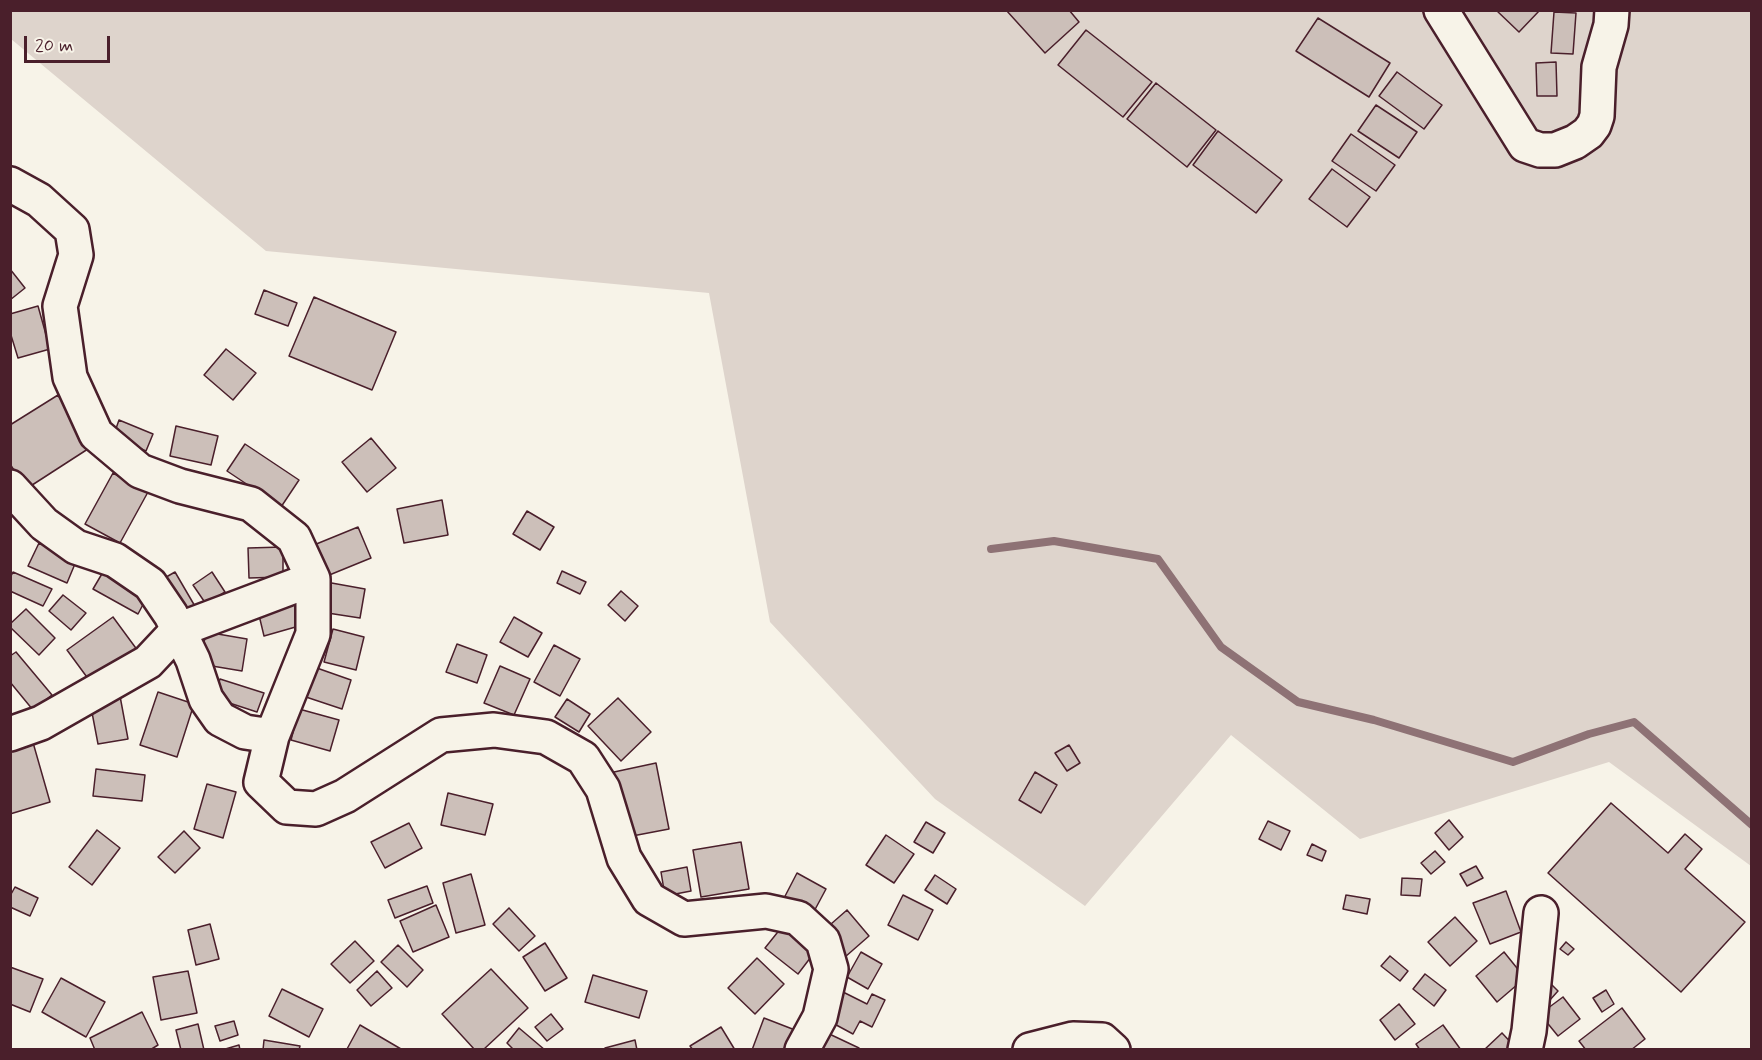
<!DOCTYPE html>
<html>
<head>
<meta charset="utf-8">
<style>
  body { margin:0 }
  #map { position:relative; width:1762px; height:1060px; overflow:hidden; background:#f7f3e8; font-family:Mynerve,sans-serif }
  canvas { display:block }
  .frame { position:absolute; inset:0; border:12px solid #4a1f2b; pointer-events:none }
  .scale { position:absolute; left:24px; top:36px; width:86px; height:27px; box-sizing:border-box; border:3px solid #4a1f2b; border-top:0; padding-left:8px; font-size:18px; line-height:21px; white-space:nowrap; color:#4a1f2b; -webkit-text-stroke:4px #f7f3e8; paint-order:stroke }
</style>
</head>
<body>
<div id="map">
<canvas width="1762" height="1060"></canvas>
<div class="frame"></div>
<div class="scale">20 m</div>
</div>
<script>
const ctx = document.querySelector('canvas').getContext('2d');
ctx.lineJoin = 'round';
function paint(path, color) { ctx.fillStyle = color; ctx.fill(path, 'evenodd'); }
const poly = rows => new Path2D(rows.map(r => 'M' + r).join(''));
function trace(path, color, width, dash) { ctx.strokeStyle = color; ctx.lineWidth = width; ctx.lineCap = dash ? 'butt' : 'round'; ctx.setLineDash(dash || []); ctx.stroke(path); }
paint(poly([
  [10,11,1751,11,1751,866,1609,762,1360,839,1231,735,1085,906,935,799,770,622,709,293,266,251,11,39]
]), '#ded4cc');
trace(poly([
  [991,549,1054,541,1158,559,1221,647,1298,702,1374,720,1513,762,1589,734,1634,722,1752,825]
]), '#8e7275', 8);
const building = poly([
  [1006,10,1069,10,1079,22,1045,53,1006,10],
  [1496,10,1540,10,1519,32,1496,10],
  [1554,12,1576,13,1573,54,1551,53,1554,12],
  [1318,18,1390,63,1369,97,1296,51,1318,18],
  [1086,30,1152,82,1123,117,1058,65,1086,30],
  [1556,62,1557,96,1537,96,1536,63,1556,62],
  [1397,72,1442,105,1424,129,1379,96,1397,72],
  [1156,83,1216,130,1187,167,1127,119,1156,83],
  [1376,105,1417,132,1399,158,1358,131,1376,105],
  [1218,131,1282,180,1256,213,1193,165,1218,131],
  [1351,134,1395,165,1376,191,1332,161,1351,134],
  [1332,169,1370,197,1347,227,1309,199,1332,169],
  [10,269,25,288,10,300,10,269],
  [264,290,297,303,288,326,255,314,264,290],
  [314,297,396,332,372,390,289,356,314,297],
  [38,306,50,349,18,358,10,332,10,314,38,306],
  [226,349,256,373,233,400,204,375,226,349],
  [58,395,91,447,26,489,10,464,10,425,58,395],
  [119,420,153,434,146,451,113,437,119,420],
  [176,426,218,436,211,465,170,456,176,426],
  [371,438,396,468,367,492,342,462,371,438],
  [245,444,299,480,281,507,227,471,245,444],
  [113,473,148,492,120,543,85,524,113,473],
  [442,500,448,535,404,543,397,509,442,500],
  [527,511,554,527,540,550,513,534,527,511],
  [358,527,371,558,322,578,309,547,358,527],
  [39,543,77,559,67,583,28,566,39,543],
  [283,547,283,577,249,578,248,548,283,547],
  [562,571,586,582,580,594,557,583,562,571],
  [13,572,52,589,43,606,10,591,10,578,13,572],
  [103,572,147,597,138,614,93,589,103,572],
  [175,572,196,608,182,616,161,580,175,572],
  [212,572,225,592,206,604,193,585,212,572],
  [326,582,365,589,360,618,321,612,326,582],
  [621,591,638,606,625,621,608,605,621,591],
  [63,595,86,613,71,630,49,611,63,595],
  [300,600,306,624,264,636,258,611,300,600],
  [26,609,55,638,39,655,10,627,10,624,26,609],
  [113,617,138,651,92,684,67,650,113,617],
  [514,617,542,633,528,657,500,642,514,617],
  [333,629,364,637,356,670,324,662,333,629],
  [206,632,247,639,242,671,200,664,206,632],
  [457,644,487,655,477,683,446,672,457,644],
  [554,645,580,659,560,696,534,682,554,645],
  [16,652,52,695,33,710,10,682,10,656,16,652],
  [500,666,530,679,514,715,484,703,500,666],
  [314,667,351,680,342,709,303,696,314,667],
  [220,679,264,693,257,712,214,698,220,679],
  [158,692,194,704,177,757,140,745,158,692],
  [120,696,128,739,98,744,90,702,120,696],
  [618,698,651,732,621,761,588,726,618,698],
  [567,699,590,714,579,732,555,717,567,699],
  [299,709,339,720,330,751,291,740,299,709],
  [32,739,50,802,10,814,10,745,32,739],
  [1069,745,1080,763,1067,771,1055,753,1069,745],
  [656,763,669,829,627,837,614,772,656,763],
  [96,769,145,775,142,801,93,796,96,769],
  [1035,772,1057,785,1041,813,1019,800,1035,772],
  [207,784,236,792,223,838,194,829,207,784],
  [448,793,493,804,485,835,441,825,448,793],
  [1611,803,1668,853,1685,834,1702,849,1685,869,1745,922,1681,992,1548,873,1611,803],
  [1449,820,1463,837,1449,850,1435,833,1449,820],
  [1268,821,1290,831,1281,850,1259,839,1268,821],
  [926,822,945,833,933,853,914,842,926,822],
  [409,823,422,848,385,868,371,842,409,823],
  [97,830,120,848,92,885,69,867,97,830],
  [184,831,200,848,175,873,158,857,184,831],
  [886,835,914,854,894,883,866,865,886,835],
  [741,842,749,889,701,897,693,850,741,842],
  [1312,844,1326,851,1322,861,1307,855,1312,844],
  [1435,851,1445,862,1431,874,1421,863,1435,851],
  [1476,866,1483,878,1467,886,1460,874,1476,866],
  [687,867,691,891,665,896,661,872,687,867],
  [797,873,826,889,811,917,782,902,797,873],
  [471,874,485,925,456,933,443,883,471,874],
  [935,875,956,889,947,904,925,890,935,875],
  [1402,878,1422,879,1420,896,1401,895,1402,878],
  [427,886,433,903,395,918,388,900,427,886],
  [15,887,38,898,30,916,10,907,10,896,15,887],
  [1506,891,1521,932,1490,944,1473,903,1506,891],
  [903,895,933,910,918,940,888,925,903,895],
  [1346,895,1370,899,1367,914,1343,909,1346,895],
  [436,905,449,937,413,952,400,921,436,905],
  [509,908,535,936,519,951,493,924,509,908],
  [847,910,869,936,845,957,823,931,847,910],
  [1455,917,1477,941,1450,966,1428,942,1455,917],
  [210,924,219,959,196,965,188,930,210,924],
  [781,928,814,953,798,974,765,948,781,928],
  [355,941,374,961,350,983,331,964,355,941],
  [1566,942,1574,949,1568,955,1560,949,1566,942],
  [545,943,567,978,545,991,523,957,545,943],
  [398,945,423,970,407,987,381,962,398,945],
  [861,952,882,964,868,989,847,977,861,952],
  [1504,952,1525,978,1497,1002,1476,976,1504,952],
  [1390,956,1408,971,1400,981,1381,966,1390,956],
  [757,958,784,984,755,1014,728,988,757,958],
  [10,967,43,979,30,1012,10,1004,10,967],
  [491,969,528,1008,483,1050,475,1050,442,1014,491,969],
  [188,971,197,1013,161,1020,153,977,188,971],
  [377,971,392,988,371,1006,357,990,377,971],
  [1425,974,1446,990,1434,1006,1413,989,1425,974],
  [593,975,647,991,639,1018,585,1002,593,975],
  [61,978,105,1002,86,1037,42,1012,61,978],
  [1550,983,1558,991,1549,1001,1541,993,1550,983],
  [282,989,323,1009,309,1037,269,1016,282,989],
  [1606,990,1614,1004,1602,1012,1593,998,1606,990],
  [841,991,867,1004,872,994,885,1000,872,1027,860,1021,853,1034,827,1020,841,991],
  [1563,997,1580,1019,1558,1036,1540,1014,1563,997],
  [1399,1004,1415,1024,1395,1040,1380,1020,1399,1004],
  [1622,1008,1645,1039,1631,1050,1586,1050,1579,1041,1622,1008],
  [142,1012,158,1045,150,1050,95,1050,90,1038,142,1012],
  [551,1014,563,1029,547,1041,535,1027,551,1014],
  [764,1018,795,1030,787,1050,752,1050,764,1018],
  [234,1021,238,1035,220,1041,215,1026,234,1021],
  [198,1024,204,1050,181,1050,176,1030,198,1024],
  [360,1025,401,1049,347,1049,360,1025],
  [1443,1025,1461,1050,1420,1050,1416,1044,1443,1025],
  [721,1027,735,1050,693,1050,690,1046,721,1027],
  [519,1028,545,1050,514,1050,507,1043,519,1028],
  [823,1031,859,1048,858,1050,813,1050,823,1031],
  [1502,1033,1517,1049,1484,1050,1502,1033],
  [264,1040,300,1046,299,1050,263,1050,264,1040],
  [635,1040,637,1050,605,1050,605,1048,635,1040],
  [239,1045,240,1050,222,1050,239,1045]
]);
paint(building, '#ccbfb9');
trace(building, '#4a1f2b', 1.5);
const minor = poly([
  [1441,10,1525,145,1540,150,1555,150,1575,142,1588,133,1594,125,1597,116,1599,67,1611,25,1612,10],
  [10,184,39,200,72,230,76,255,60,306,70,377,96,434,140,471,180,486,251,504,294,538,313,579,313,634,272,736,261,782,287,807,316,809,345,796,441,735,494,730,546,737,583,758,603,789,624,858,649,899,684,919,766,911,798,918,823,941,831,969,820,1017,802,1050],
  [10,487,44,524,76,547,115,560,150,584,171,615,193,660,206,699,220,719,245,732,272,736],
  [10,734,41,723,148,662,178,630,313,579],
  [1030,1050,1073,1039,1102,1040,1113,1050],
  [1525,1050,1529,1031,1541,913]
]);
trace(minor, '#4a1f2b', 38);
trace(minor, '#f7f3e8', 33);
</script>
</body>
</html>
